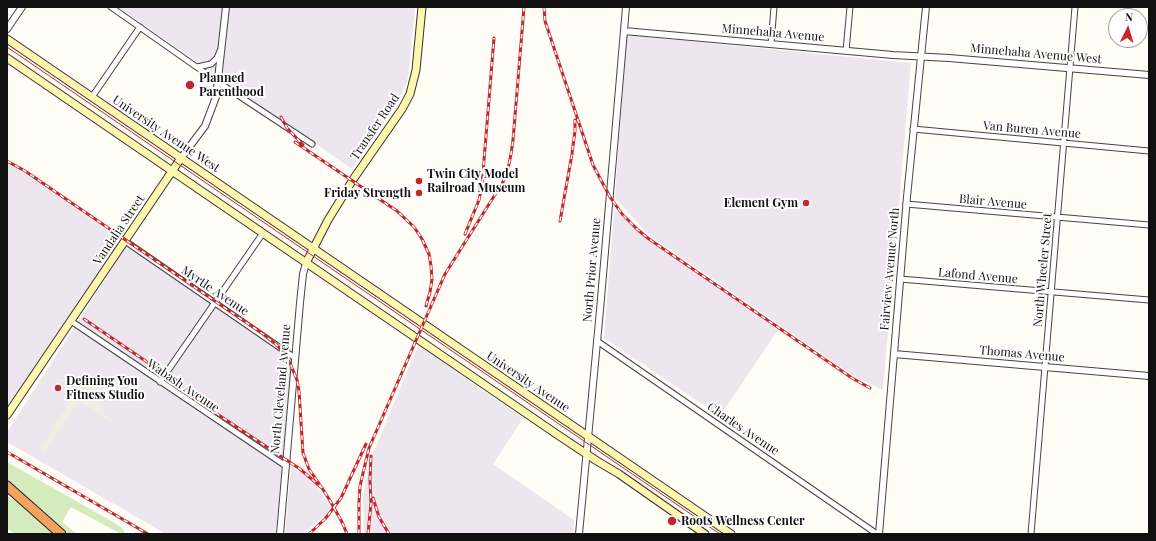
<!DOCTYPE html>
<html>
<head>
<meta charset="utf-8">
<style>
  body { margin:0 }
  #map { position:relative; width:1156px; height:541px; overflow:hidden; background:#fffdf5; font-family:"Playfair Display",serif }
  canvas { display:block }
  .frame { position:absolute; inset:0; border:8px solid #111; pointer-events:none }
  .north { position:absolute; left:1108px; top:8px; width:40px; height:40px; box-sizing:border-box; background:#fff; border:1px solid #a0a0a0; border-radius:50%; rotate:5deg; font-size:11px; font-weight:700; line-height:16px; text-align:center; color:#111 }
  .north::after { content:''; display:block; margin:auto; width:14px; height:18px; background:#c4262e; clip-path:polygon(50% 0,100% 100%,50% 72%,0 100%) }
</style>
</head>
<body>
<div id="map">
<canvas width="1156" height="541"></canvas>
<div class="frame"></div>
<div class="north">N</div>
</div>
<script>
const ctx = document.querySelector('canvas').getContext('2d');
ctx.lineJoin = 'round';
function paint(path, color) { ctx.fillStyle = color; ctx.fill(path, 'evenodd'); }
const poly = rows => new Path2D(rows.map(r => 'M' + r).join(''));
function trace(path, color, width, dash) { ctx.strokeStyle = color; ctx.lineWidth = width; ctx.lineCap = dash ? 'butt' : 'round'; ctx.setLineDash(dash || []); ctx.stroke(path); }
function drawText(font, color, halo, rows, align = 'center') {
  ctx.font = font + ' "Playfair Display",serif'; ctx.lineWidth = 4; ctx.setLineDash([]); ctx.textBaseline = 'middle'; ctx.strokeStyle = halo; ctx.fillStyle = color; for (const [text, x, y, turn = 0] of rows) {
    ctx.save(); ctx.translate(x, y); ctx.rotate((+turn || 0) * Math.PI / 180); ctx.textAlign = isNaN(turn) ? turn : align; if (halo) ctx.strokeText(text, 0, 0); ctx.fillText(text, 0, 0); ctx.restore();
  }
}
paint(poly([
  [118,7,415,7,409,70,407,82,397,103,352,169],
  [626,35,911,63,883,390,855,377,649,235,615,198],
  [7,161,121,240,7,407],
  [614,210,646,238,778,330,720,416,604,338],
  [127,245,292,360,276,534,166,534,7,442,7,432],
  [419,343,466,379,523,418,493,464,574,520,573,534,364,534,363,499,369,463],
  [291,467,299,471,315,485,331,507,324,516,303,534,285,534]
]), '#eee6ef');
paint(poly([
  [7,462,115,523,122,528,126,534,121,534,71,507,62,522,77,534,68,534,7,480],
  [7,496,17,502,54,534,15,534,7,529]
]), '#d5ebbd');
paint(poly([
  [106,376,112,380,111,382,110,382,105,389,106,390,95,405,96,404,98,405,101,403,102,408,105,410,103,414,112,420,111,422,79,401,44,453,39,449,54,427,53,426,87,377,91,380,93,378,96,380]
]), '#f1ede2');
const minor = poly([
  [111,7,218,82,312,144],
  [771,44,774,7],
  [846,51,850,7],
  [197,67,211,64,217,58,220,51],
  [92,97,140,27],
  [913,129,1149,151],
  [906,204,1149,225],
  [125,241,295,358],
  [900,279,1149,300],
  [71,321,286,466],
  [597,341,877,534],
  [160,382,263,233],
  [1031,534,1075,7]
]);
const tertiary = poly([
  [7,29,22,7],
  [624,31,893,55,949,58,1149,75],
  [181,158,205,126,216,97,226,7],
  [894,354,1149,376],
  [280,534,300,303,303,274,306,263],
  [579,534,600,310,626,7],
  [879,534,907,197,926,7]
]);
const secondary = poly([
  [7,39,731,534],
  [7,58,555,433,597,461,619,474,705,534],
  [306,263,328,220,354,178,402,109,410,94,416,70,422,7],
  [7,415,181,158]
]);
const motorway = poly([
  [7,486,61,534]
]);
trace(minor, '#444', 7);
trace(tertiary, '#444', 8);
trace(secondary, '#333', 9);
trace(motorway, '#222', 11);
trace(minor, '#fff', 5);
trace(tertiary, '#fff', 6);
trace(secondary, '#fff6b0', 7);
trace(motorway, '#f5a25d', 9);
trace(poly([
  [7,47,720,534]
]), '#c4262e', 1);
const rail = poly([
  [544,7,545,21,593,165,610,197,622,214,638,230,649,239,852,378,870,388],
  [281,117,287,128,303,145],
  [295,142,397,211,414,227,422,239,429,254,431,266,432,279,430,292,426,306],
  [7,161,25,171,133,245,263,334,278,346,290,363,297,380,299,391,303,453,309,469,322,488],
  [560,221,572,154,575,131,575,120],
  [465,234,479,200,482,185,494,38],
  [84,319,147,362,169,382,300,469,322,488,329,499,342,522,347,534],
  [7,452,148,534],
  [373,498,379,517,389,534],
  [309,534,325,519,341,498,366,444],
  [359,534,359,502,360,486,369,448,445,274,503,182,507,174,511,154,513,140,524,7],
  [368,534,371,503,370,480,371,456]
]);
trace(rail, '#c4262e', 3);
trace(rail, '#fff', 1.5, [4.5]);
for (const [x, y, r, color] of [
  [190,85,5,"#c4262e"],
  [419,181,4,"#c4262e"],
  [419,193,4,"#c4262e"],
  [806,203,4,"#c4262e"],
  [58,388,4,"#c4262e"],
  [672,521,5,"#c4262e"]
]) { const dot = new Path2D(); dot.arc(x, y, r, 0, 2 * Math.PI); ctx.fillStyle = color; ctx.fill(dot); trace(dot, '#fff', 1.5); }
drawText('12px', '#111', '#fff', [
  ["Minnehaha Avenue",773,33,5],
  ["Minnehaha Avenue West",1036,54,5],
  ["Transfer Road",375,127,-56],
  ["Van Buren Avenue",1032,130,5],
  ["University Avenue West",166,134,34],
  ["Blair Avenue",993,202,5],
  ["Vandalia Street",119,230,-56],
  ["Fairview Avenue North",890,269,-85],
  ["North Prior Avenue",592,270,-85],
  ["North Wheeler Street",1043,270,-85],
  ["Lafond Avenue",978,276,5],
  ["Myrtle Avenue",215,291,34],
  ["Thomas Avenue",1022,354,5],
  ["University Avenue",528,382,34],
  ["Wabash Avenue",183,386,34],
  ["North Cleveland Avenue",281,389,-85],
  ["Charles Avenue",743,429,34]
]);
drawText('bold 12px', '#111', '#fff', [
  ["Planned",199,78],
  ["Parenthood",199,92],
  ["Twin City Model",427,174],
  ["Railroad Museum",427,188],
  ["Friday Strength",411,193,"right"],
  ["Element Gym",798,203,"right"],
  ["Defining You",66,381],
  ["Fitness Studio",66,395],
  ["Roots Wellness Center",681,521]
], 'left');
</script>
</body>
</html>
